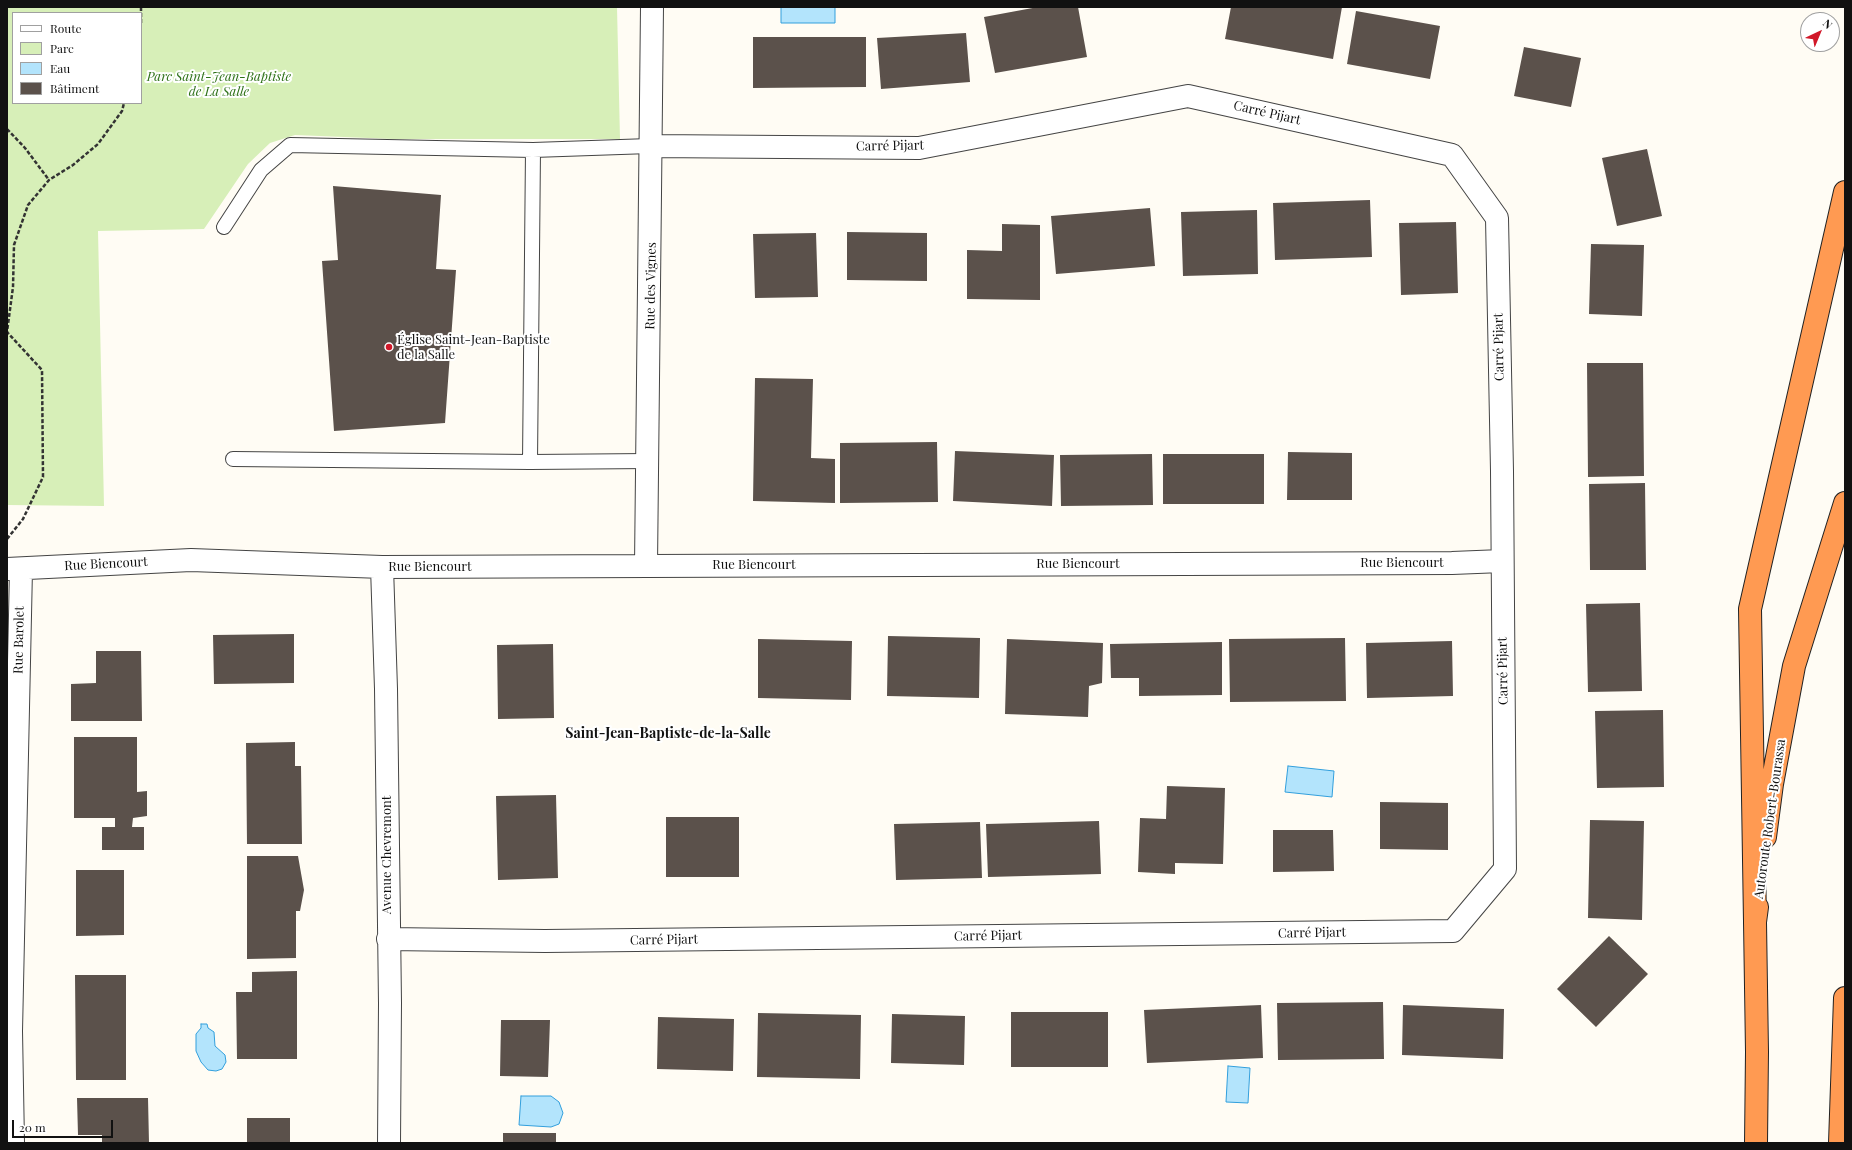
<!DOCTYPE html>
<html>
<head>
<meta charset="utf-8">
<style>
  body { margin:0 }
  #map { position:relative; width:1852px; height:1150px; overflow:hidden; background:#fffcf4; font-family:"Playfair Display",serif }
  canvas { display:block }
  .frame { position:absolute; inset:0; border:8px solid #111; pointer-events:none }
  .legend { position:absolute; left:12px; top:12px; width:130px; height:92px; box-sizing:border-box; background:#fff; border:1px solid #a0a0a0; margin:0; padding:5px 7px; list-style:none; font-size:12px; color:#111 }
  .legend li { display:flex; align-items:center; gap:8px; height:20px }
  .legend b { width:20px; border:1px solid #a0a0a0 }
  .north { position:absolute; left:1800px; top:12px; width:40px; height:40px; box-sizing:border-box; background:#fff; border:1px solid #a0a0a0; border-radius:50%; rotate:44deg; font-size:11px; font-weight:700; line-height:16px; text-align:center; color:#111 }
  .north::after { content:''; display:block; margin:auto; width:14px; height:18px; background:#d11829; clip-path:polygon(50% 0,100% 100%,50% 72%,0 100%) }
  .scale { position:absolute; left:12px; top:1120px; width:101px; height:18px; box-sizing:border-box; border:2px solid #111; border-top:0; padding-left:5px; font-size:12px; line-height:14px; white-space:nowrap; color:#111; -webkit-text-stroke:3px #fff; paint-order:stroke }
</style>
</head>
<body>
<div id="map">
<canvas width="1852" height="1150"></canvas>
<div class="frame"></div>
<ul class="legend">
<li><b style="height:5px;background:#fff"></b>Route</li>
<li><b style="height:11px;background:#d7efb8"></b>Parc</li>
<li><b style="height:11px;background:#b3e4fc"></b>Eau</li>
<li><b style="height:11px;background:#5b514b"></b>Bâtiment</li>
</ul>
<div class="north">N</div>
<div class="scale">20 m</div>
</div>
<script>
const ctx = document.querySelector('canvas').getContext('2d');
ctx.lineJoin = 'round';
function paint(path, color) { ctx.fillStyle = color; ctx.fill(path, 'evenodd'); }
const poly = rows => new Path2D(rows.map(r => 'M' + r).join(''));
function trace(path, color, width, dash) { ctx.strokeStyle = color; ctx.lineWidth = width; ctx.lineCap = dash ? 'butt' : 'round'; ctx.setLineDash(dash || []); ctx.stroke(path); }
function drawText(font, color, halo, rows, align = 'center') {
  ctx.font = font + ' "Playfair Display",serif'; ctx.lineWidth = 4; ctx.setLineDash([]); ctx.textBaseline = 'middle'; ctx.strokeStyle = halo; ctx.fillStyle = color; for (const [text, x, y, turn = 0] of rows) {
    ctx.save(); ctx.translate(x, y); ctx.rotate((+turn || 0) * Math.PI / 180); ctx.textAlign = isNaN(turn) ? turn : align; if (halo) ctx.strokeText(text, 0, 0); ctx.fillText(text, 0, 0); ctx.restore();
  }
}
paint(poly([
  [7,7,617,7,620,139,393,139,295,135,270,143,248,164,204,229,98,231,104,506,7,505],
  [13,13,141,13,141,103,13,103]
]), '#d7efb8');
const water = poly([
  [781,7,835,7,835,23,781,23,781,7],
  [1288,766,1334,771,1332,797,1285,792,1288,766],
  [201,1024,207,1024,208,1028,214,1032,215,1046,225,1055,226,1062,222,1069,216,1071,208,1070,201,1062,196,1051,196,1034,201,1028,201,1024],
  [1228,1066,1250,1068,1248,1103,1226,1102,1228,1066],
  [521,1096,551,1096,559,1102,563,1113,559,1124,551,1127,519,1125,521,1096]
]);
paint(water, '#b3e4fc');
trace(water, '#329fdc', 1);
paint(poly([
  [1038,7,1078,7,1087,57,995,73,984,17],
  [1231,7,1342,7,1333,59,1225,39],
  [1356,11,1440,26,1430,79,1347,64],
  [966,33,970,82,881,89,877,38],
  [753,37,866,37,866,87,753,88],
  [1524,47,1581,58,1571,107,1514,96],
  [1647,149,1662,216,1617,226,1602,158],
  [333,186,441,195,436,269,456,270,445,423,334,431,322,261,338,260],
  [1370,200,1372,257,1275,260,1273,203],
  [1150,208,1155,266,1056,274,1051,216],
  [1257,210,1258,274,1183,276,1181,212],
  [1456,222,1458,293,1401,295,1399,223],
  [1002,224,1040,225,1040,300,967,299,967,250,1002,251],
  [847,232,927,233,927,281,847,280],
  [816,233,818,297,755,298,753,234],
  [1591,244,1644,245,1642,316,1589,314],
  [1587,363,1643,363,1644,476,1588,477],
  [755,378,813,379,811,458,835,459,835,503,753,501],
  [937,442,938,502,840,503,840,443],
  [955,451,1054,455,1052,506,953,501],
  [1288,452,1352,453,1352,500,1287,500],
  [1152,454,1153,505,1061,506,1060,455],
  [1163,454,1264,454,1264,504,1163,504],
  [1645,483,1646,570,1590,570,1589,484],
  [1640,603,1642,691,1588,692,1586,604],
  [294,634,294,683,214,684,213,635],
  [888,636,980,638,979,698,887,696],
  [1345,638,1346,701,1230,702,1229,639],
  [758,639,852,641,851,700,758,698],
  [1007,639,1103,643,1102,683,1089,686,1088,717,1005,714],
  [1452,641,1453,696,1367,698,1366,643],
  [1222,642,1222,695,1139,696,1139,678,1111,678,1110,644],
  [553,644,554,718,498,719,497,645],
  [96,651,141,651,142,721,71,721,71,684,96,683],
  [1663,710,1664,787,1597,788,1595,711],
  [74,737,137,737,137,792,147,791,147,816,133,818,132,827,144,827,144,850,102,850,102,827,115,827,115,818,74,818],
  [295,742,295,766,301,766,302,844,247,844,246,743],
  [1167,786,1225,788,1223,864,1175,863,1175,874,1138,872,1140,818,1166,819],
  [556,795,558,878,498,880,496,796],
  [1380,802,1448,803,1448,850,1380,849],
  [666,817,739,817,739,877,666,877],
  [1590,820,1644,821,1642,920,1588,918],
  [1099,821,1101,874,988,877,986,824],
  [980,822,982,878,896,880,894,824],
  [1273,830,1333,830,1334,871,1273,872],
  [247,856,298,856,304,890,300,911,296,911,296,958,247,959],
  [76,870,124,870,124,935,76,936],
  [1609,936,1648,974,1596,1027,1557,989],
  [297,971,297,1059,237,1059,236,992,252,992,252,972],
  [75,975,126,975,126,1080,76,1080],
  [1383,1002,1384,1059,1278,1060,1277,1003],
  [1261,1005,1263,1058,1147,1063,1144,1010],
  [1403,1005,1504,1009,1503,1059,1402,1055],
  [1011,1012,1108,1012,1108,1067,1011,1067],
  [758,1013,861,1015,860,1079,757,1077],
  [892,1014,965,1016,964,1065,891,1063],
  [658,1017,734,1019,733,1071,657,1069],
  [501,1020,550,1020,548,1077,500,1076],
  [77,1098,148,1098,149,1143,102,1143,102,1135,78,1135],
  [247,1118,290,1118,290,1143,247,1143],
  [503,1133,556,1133,556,1143,503,1143]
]), '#5b514b');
const lane = poly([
  [224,227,261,170,290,145,533,150,650,146],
  [233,459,530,462,649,461],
  [530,462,533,150]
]);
const street = poly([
  [646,565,652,7],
  [382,567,386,689,390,1003,389,1143],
  [7,569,191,560,382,567,1452,563,1502,561],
  [388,939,545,941,1453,931,1505,869,1502,471,1497,218,1452,155,1188,96,919,148,650,146],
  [13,1143,11,1031,21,569]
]);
const highway = poly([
  [1765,837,1772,784,1794,666,1845,503],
  [1755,922,1750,609,1845,192],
  [1756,1143,1757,1052,1755,922,1757,907],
  [1840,1143,1845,998]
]);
trace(lane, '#444', 16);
trace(street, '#444', 24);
trace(highway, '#222', 24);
trace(poly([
  [141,7,141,23],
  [7,129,25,148,49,180],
  [7,539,23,519,43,477,42,370,7,332,13,287,14,245,28,205,49,180,73,165,98,144,122,111,124,103]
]), '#333', 2.5, [4, 2]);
trace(lane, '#fff', 14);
trace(street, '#fff', 22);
trace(highway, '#ff9a52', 22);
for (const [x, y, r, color] of [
  [389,347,4,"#d11829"]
]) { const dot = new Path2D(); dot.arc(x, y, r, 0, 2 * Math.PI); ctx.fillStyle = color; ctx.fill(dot); trace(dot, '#fff', 1.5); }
drawText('italic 13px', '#2e7118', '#fff', [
  ["Parc Saint-Jean-Baptiste",219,77],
  ["de La Salle",219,92]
]);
drawText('13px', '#111', '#fff', [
  ["Carré Pijart",1267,113,13],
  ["Carré Pijart",890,146,-1],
  ["Rue des Vignes",651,286,-89],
  ["Carré Pijart",1499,347,-91],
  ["Rue Biencourt",1402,563],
  ["Rue Biencourt",106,564,-3],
  ["Rue Biencourt",1078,564],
  ["Rue Biencourt",754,565],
  ["Rue Biencourt",430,567],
  ["Rue Barolet",19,640,-89],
  ["Carré Pijart",1503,671,-91],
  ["Autoroute Robert-Bourassa",1770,819,-82],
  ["Avenue Chevremont",387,855,-90],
  ["Carré Pijart",1312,933,-1],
  ["Carré Pijart",988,936,-1],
  ["Carré Pijart",664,940,-1]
]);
drawText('13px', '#111', '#fff', [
  ["Église Saint-Jean-Baptiste",397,340],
  ["de la Salle",397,355]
], 'left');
drawText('bold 14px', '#111', '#fff', [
  ["Saint-Jean-Baptiste-de-la-Salle",668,734]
]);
</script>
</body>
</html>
